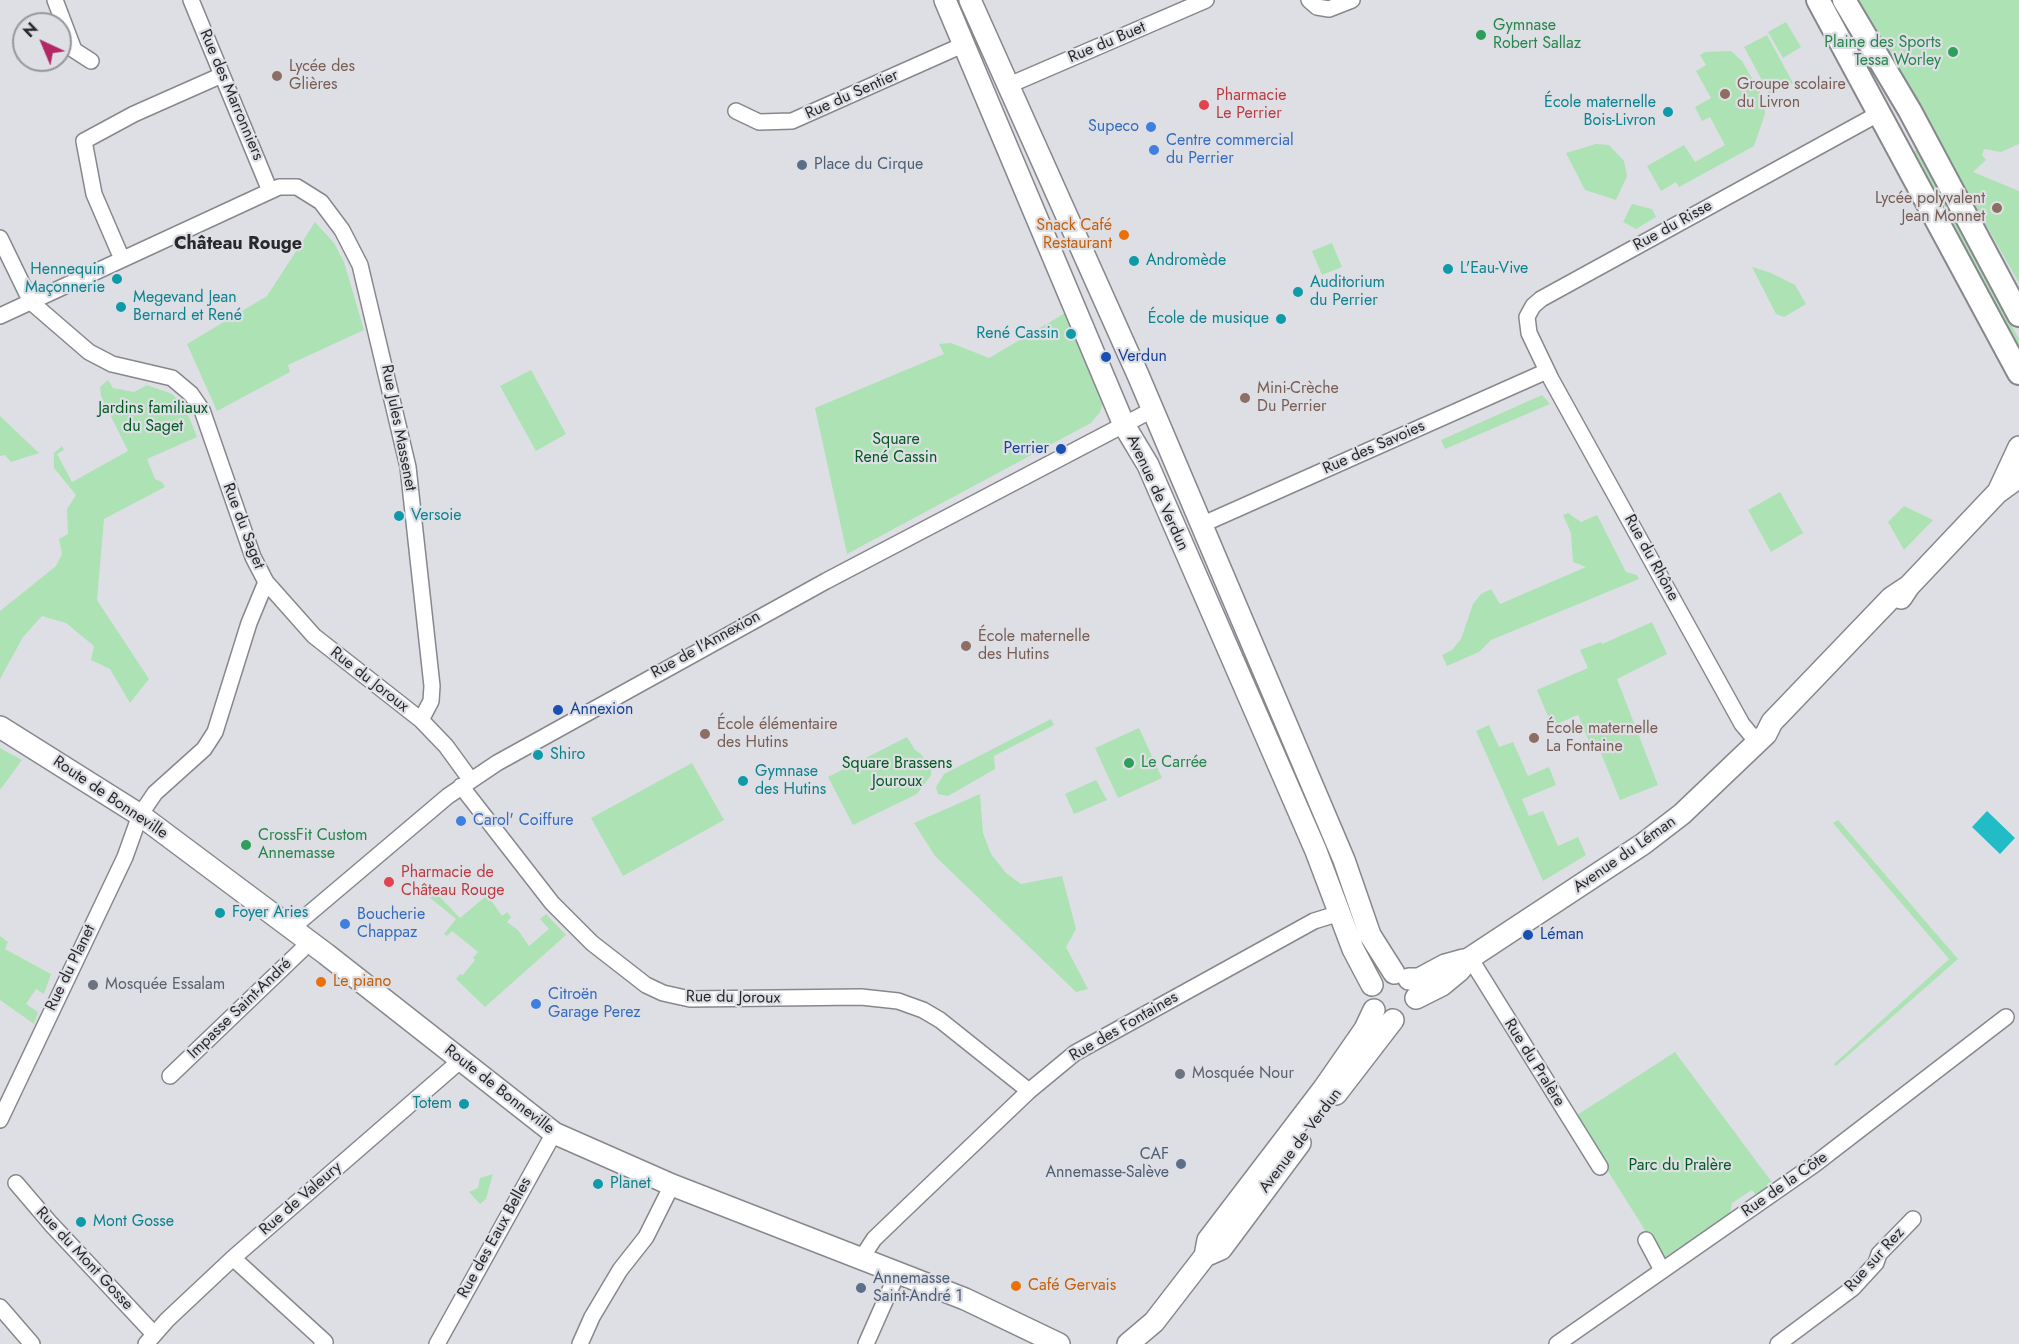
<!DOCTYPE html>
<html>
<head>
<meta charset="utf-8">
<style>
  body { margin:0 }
  #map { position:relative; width:2019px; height:1344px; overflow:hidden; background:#dedfe5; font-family:Jost,sans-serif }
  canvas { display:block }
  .north { position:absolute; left:12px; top:12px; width:60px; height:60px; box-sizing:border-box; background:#dedfe5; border:2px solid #96969b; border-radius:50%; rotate:316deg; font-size:16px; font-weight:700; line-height:24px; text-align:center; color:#29292c }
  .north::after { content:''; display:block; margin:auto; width:21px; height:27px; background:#b22867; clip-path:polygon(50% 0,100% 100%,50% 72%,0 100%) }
</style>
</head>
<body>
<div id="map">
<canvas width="2019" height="1344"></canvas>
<div class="north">N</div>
</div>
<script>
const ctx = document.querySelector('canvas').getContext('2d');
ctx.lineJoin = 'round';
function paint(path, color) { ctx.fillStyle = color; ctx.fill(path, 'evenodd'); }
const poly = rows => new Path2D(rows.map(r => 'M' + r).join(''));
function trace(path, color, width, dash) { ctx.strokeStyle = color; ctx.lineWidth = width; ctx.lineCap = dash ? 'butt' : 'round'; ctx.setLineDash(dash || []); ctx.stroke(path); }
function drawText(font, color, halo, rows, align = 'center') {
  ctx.font = font + ' Jost,sans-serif'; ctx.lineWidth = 4.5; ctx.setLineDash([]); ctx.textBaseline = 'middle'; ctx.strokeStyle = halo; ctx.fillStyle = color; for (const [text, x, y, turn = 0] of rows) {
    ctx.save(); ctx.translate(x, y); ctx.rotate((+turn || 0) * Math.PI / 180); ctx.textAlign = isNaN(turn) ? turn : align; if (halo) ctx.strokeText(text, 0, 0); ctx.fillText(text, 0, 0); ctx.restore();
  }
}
paint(poly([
  [1858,0,2019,0,2019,144,2001,152,1984,149,1982,155,1986,160,1973,172,2019,191,2019,283,1953,167,1944,157],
  [1786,22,1801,47,1783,58,1768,32],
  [1767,35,1793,83,1770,95,1744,47],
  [1731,51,1742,61,1764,99,1765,114,1754,146,1679,187,1676,182,1661,191,1647,166,1684,145,1695,162,1725,145,1710,117,1702,121,1695,107,1711,98,1696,71,1706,65,1700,55,1705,52],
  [1596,144,1609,145,1624,161,1627,176,1616,200,1585,190,1566,153],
  [1920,150,1930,175,2019,339,2019,356,1905,152],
  [1632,204,1652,209,1656,217,1636,229,1623,222],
  [315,222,334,243,344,262,364,330,288,365,290,372,217,411,187,344,267,296],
  [1332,243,1342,267,1322,275,1312,251],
  [1752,267,1771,273,1795,285,1806,304,1784,317,1776,314],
  [1067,312,1104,401,1100,412,1091,423,847,554,815,408,944,354,939,344,951,343,989,358],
  [531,370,566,434,536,451,500,386],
  [108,380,113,388,134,392,147,385,172,394,185,407,197,437,147,459,155,479,162,482,165,487,104,519,97,600,149,679,130,703,110,669,91,660,94,646,66,623,42,616,23,637,0,679,0,611,56,566,62,554,59,539,68,534,67,509,76,495,54,468,54,453,62,446,64,450,57,454,72,482,128,451,101,396,100,387],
  [1542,395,1550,404,1445,449,1441,440],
  [0,416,39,453,11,462,5,455,0,456],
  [1780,492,1803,533,1771,552,1748,510],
  [1904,506,1933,520,1904,550,1888,522],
  [1568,513,1581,522,1597,515,1626,572,1637,575,1639,579,1491,640,1479,652,1447,666,1442,655,1452,650,1461,639,1473,604,1481,594,1491,589,1500,604,1586,567,1573,562,1571,533,1563,515],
  [1652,622,1667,654,1617,679,1658,785,1620,800,1598,746,1592,748,1578,715,1552,726,1537,690,1588,668,1580,650,1601,642,1602,644],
  [1051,719,1054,725,994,756,995,769,948,796,938,794,936,787,944,774],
  [1489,725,1499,747,1513,742,1528,776,1549,767,1556,785,1522,799,1529,816,1543,811,1558,846,1578,837,1586,855,1543,881,1476,731],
  [1139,728,1162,778,1118,798,1095,748],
  [907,737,915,750,921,754,931,770,931,775,917,794,853,825,828,777],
  [0,748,22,760,0,790],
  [692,763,724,820,623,876,591,818],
  [1096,780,1107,800,1074,814,1065,794],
  [980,794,983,833,991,854,1006,873,1021,884,1062,876,1076,929,1066,947,1088,989,1076,992,935,856,914,823],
  [1838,820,1958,959,1836,1066,1834,1064,1949,959,1833,823],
  [435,892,460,918,485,897,491,900,502,916,507,912,511,917,507,922,518,930,529,946,549,929,540,919,546,914,566,935,485,1007,456,979,460,974,463,975,475,960,473,958,478,952,452,931,447,936,444,934,456,919,429,897],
  [0,936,8,942,5,949,51,974,44,994,36,989,26,1004,38,1012,34,1024,0,1000],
  [1675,1052,1774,1185,1758,1197,1752,1190,1732,1203,1730,1214,1663,1259,1574,1117],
  [493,1174,486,1199,480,1204,469,1192,478,1188,480,1178]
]), '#ade2b4');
paint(poly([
  [1987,811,2015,838,2000,854,1972,827]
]), '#21bcc5');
const street = poly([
  [55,0,74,50,91,61],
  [191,0,270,191],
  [1309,0,1317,7,1329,9,1352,0],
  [1007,86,1206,0],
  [736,111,759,122,792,121,965,44],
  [0,238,31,302,89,352,112,364,172,378,191,394,202,410,253,557,266,582,314,636,421,720,446,746,470,779],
  [122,259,94,194,84,141,134,114,222,75],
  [0,316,279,187,297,187,321,202,342,230,360,265,408,467,432,686,431,701,421,720],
  [1201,525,1547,371],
  [1757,742,1742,724,1551,379,1529,333,1527,317,1533,306,1541,299,1878,114],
  [461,786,552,903,592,943,646,985,663,993,690,999,861,997,898,1001,923,1010,940,1020,1029,1091],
  [292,928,448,796,497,763,826,581,1152,410],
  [1470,958,1600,1167],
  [170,1076,310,942],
  [0,1120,125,857,140,815,155,793,204,749,215,732,249,623,266,582],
  [16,1183,51,1224,154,1334],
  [1646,1240,1662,1270],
  [233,1258,325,1342,322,1344],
  [861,1259,874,1239,900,1214,1029,1091,1075,1053,1314,921,1340,913],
  [0,1307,32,1344],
  [146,1344,167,1320,233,1258,461,1060],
  [437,1344,554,1133],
  [580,1344,592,1317,620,1270,646,1237,672,1185],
  [866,1344,897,1274],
  [1557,1344,1815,1164,2006,1017],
  [1778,1344,1853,1288,1876,1263,1879,1254,1913,1219]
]);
const secondary = poly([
  [945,0,1124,425,1148,465,1316,851,1353,949,1372,985],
  [970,0,1138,375,1344,860,1370,935,1394,973],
  [1999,490,2019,447],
  [1901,598,1909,586,1997,493,2019,477],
  [0,727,140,815,326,954,554,1133,672,1185,965,1299,1059,1344],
  [1409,979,1419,979,1445,965,1463,960],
  [1416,998,1442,985,1459,971,1470,958,1643,844,1682,814,1766,734,1772,722,1891,598,1909,586],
  [1336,1094,1393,1020],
  [1205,1256,1221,1249,1300,1143],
  [1128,1344,1154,1322,1205,1256,1208,1240,1324,1088,1365,1029,1374,1010]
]);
const primary = poly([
  [1818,0,2019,373],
  [1844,0,1910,111,2019,315]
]);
trace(street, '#87888d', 18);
trace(secondary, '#87888d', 24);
trace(primary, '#87888d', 26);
trace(street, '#fff', 15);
trace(secondary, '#fff', 21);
trace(primary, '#fff', 22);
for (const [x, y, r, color] of [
  [1481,35,6,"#2e9e5b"],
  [1953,52,6,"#2e9e5b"],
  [277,76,6,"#8d6e63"],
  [1725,94,6,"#8d6e63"],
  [1204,105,6,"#e0444e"],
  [1668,112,6,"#0f9aa8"],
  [1151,127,6,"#3f7fe0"],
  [1154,150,6,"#3f7fe0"],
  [802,165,6,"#5c6f8a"],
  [1997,208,6,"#8d6e63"],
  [1124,235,6,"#e8710a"],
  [1134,261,6,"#0f9aa8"],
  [1448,269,6,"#0f9aa8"],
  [117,279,6,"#0f9aa8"],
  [1298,292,6,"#0f9aa8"],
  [121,307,6,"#0f9aa8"],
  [1281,319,6,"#0f9aa8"],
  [1071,334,6,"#0f9aa8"],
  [1106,357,6,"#1a4fb4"],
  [1245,398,6,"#8d6e63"],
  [1061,449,6,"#1a4fb4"],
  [399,516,6,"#0f9aa8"],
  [966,646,6,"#8d6e63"],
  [558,710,6,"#1a4fb4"],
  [705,734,6,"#8d6e63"],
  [1534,738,6,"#8d6e63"],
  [538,755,6,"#0f9aa8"],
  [1129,763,6,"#2e9e5b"],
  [743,781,6,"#0f9aa8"],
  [461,821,6,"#3f7fe0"],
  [246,845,6,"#2e9e5b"],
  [389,882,6,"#e0444e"],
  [220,913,6,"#0f9aa8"],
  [345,924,6,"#3f7fe0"],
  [1528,935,6,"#1a4fb4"],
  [321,982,6,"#e8710a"],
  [93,985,6,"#6b7280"],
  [536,1004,6,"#3f7fe0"],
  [1180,1074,6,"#6b7280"],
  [464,1104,6,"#0f9aa8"],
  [1181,1164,6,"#5c6f8a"],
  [598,1184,6,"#0f9aa8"],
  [81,1222,6,"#0f9aa8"],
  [1016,1286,6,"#e8710a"],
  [861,1288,6,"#5c6f8a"]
]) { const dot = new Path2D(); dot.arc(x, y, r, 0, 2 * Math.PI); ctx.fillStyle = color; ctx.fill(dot); trace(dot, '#dedfe5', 2); }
drawText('16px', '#27864d', '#dedfe5', [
  ["Gymnase",1493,26],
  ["Robert Sallaz",1493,44],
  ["Plaine des Sports",1941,43,"right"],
  ["Tessa Worley",1941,61,"right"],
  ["Le Carrée",1141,763],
  ["CrossFit Custom",258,836],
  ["Annemasse",258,854]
], 'left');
drawText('16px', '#29292c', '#dedfe5', [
  ["Rue du Buet",1107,43,-23],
  ["Rue des Marronniers",231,95,67],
  ["Rue du Sentier",852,95,-24],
  ["Rue du Risse",1673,226,-29],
  ["Rue Jules Massenet",398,428,79],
  ["Rue des Savoies",1374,448,-24],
  ["Avenue de Verdun",1157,493,65],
  ["Rue du Saget",243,526,69],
  ["Rue du Rhône",1651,558,61],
  ["Rue de l'Annexion",706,645,-29],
  ["Rue du Joroux",369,680,38],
  ["Route de Bonneville",110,798,34],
  ["Avenue du Léman",1625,855,-35],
  ["Rue du Planet",71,968,-64],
  ["Rue du Joroux",733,998,1],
  ["Impasse Saint-André",240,1009,-44],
  ["Rue des Fontaines",1124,1027,-30],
  ["Rue du Pralère",1534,1063,58],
  ["Route de Bonneville",499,1090,38],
  ["Avenue de Verdun",1301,1141,-53],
  ["Rue de la Côte",1785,1185,-35],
  ["Rue de Valeury",301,1199,-41],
  ["Rue des Eaux Belles",495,1238,-61],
  ["Rue du Mont Gosse",84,1259,47],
  ["Rue sur Rez",1875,1260,-48]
]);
drawText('16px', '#785e54', '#dedfe5', [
  ["Lycée des",289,67],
  ["Glières",289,85],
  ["Groupe scolaire",1737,85],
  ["du Livron",1737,103],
  ["Lycée polyvalent",1985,199,"right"],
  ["Jean Monnet",1985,217,"right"],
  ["Mini-Crèche",1257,389],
  ["Du Perrier",1257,407],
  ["École maternelle",978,637],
  ["des Hutins",978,655],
  ["École élémentaire",717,725],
  ["des Hutins",717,743],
  ["École maternelle",1546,729],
  ["La Fontaine",1546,747]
], 'left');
drawText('16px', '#be3a42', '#dedfe5', [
  ["Pharmacie",1216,96],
  ["Le Perrier",1216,114],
  ["Pharmacie de",401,873],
  ["Château Rouge",401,891]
], 'left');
drawText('16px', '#0d838f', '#dedfe5', [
  ["École maternelle",1656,103,"right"],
  ["Bois-Livron",1656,121,"right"],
  ["Andromède",1146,261],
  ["L'Eau-Vive",1460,269],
  ["Hennequin",105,270,"right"],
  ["Maçonnerie",105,288,"right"],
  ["Auditorium",1310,283],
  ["du Perrier",1310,301],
  ["Megevand Jean",133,298],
  ["Bernard et René",133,316],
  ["École de musique",1269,319,"right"],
  ["René Cassin",1059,334,"right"],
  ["Versoie",411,516],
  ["Shiro",550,755],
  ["Gymnase",755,772],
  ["des Hutins",755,790],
  ["Foyer Aries",232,913],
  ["Totem",452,1104,"right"],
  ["Planet",610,1184],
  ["Mont Gosse",93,1222]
], 'left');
drawText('16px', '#366cbe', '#dedfe5', [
  ["Supeco",1139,127,"right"],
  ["Centre commercial",1166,141],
  ["du Perrier",1166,159],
  ["Carol' Coiffure",473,821],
  ["Boucherie",357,915],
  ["Chappaz",357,933],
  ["Citroën",548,995],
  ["Garage Perez",548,1013]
], 'left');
drawText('16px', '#4e5e75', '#dedfe5', [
  ["Place du Cirque",814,165],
  ["CAF",1169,1155,"right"],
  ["Annemasse-Salève",1169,1173,"right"],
  ["Annemasse",873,1279],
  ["Saint-André 1",873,1297]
], 'left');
drawText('16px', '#c56008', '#dedfe5', [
  ["Snack Café",1112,226,"right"],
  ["Restaurant",1112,244,"right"],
  ["Le piano",333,982],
  ["Café Gervais",1028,1286]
], 'left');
drawText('16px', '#164399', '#dedfe5', [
  ["Verdun",1118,357],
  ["Perrier",1049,449,"right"],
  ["Annexion",570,710],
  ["Léman",1540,935]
], 'left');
drawText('16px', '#005b21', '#dedfe5', [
  ["Jardins familiaux",153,409],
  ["du Saget",153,427],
  ["Square",896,440],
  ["René Cassin",896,458],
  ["Square Brassens",897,764],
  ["Jouroux",897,782],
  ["Parc du Pralère",1680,1166]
]);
drawText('16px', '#5b616d', '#dedfe5', [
  ["Mosquée Essalam",105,985],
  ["Mosquée Nour",1192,1074]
], 'left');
drawText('bold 18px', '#29292c', '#dedfe5', [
  ["Château Rouge",238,245]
]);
</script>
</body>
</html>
